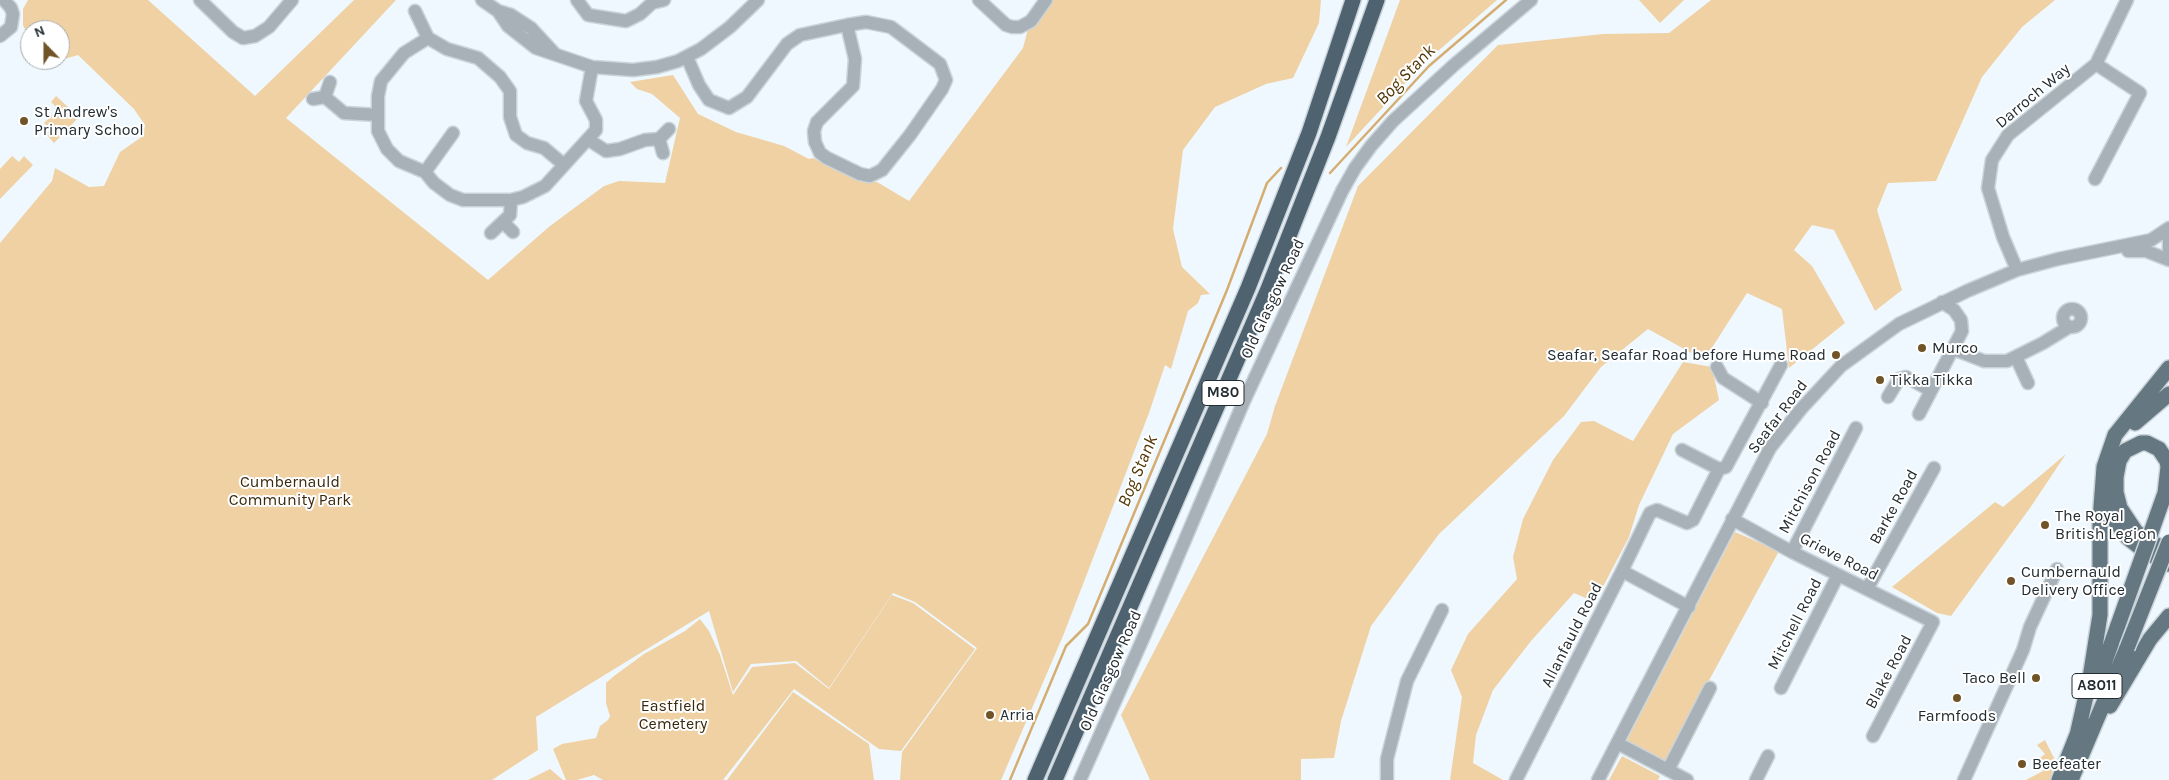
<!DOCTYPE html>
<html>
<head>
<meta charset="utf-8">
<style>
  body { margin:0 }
  #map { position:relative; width:2169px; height:780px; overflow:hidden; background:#eef8fe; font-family:Karla,sans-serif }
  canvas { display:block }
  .north { position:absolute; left:20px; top:20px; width:50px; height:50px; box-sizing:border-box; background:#fff; border:1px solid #a7abad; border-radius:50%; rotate:338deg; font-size:14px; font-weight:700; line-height:20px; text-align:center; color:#232c31 }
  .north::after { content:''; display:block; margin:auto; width:18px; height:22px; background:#705427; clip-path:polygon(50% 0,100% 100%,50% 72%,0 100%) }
</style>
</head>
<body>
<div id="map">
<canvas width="2169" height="780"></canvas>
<div class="north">N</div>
</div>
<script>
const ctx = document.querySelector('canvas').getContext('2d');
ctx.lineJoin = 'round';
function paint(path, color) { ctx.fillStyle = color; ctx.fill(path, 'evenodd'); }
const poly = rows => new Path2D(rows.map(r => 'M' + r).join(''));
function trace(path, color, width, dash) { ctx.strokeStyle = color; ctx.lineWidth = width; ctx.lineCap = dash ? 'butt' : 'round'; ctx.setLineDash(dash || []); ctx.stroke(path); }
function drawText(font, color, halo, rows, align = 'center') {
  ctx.font = font + ' Karla,sans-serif'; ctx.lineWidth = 4; ctx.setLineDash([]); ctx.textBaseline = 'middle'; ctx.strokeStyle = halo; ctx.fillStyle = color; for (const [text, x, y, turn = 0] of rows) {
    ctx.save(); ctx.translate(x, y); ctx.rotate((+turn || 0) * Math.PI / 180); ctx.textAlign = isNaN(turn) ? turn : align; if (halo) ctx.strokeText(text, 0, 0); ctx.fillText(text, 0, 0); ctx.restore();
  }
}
paint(poly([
  [28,0,148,0,255,96,354,0,396,0,286,118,488,280,550,226,604,186,619,181,665,183,680,118,652,94,637,89,630,82,673,75,698,114,736,132,784,146,809,159,813,158,861,182,877,182,909,201,1023,48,1028,29,1049,0,1321,0,1319,23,1293,78,1266,84,1215,107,1183,150,1173,229,1182,267,1210,294,1201,295,1198,303,1188,311,1171,369,1165,365,1149,413,1063,636,1001,780,900,780,902,752,977,648,915,602,893,593,829,688,796,661,751,664,733,692,709,611,536,717,538,750,492,780,0,780,0,243,52,181,55,168,89,187,104,186,120,152,143,136,145,125,134,109,78,55,55,62,53,60,60,60,60,30,30,30,29,38,23,25,23,9],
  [1400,0,1497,0,1423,64,1346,147],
  [1639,0,1684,0,1660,23],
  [1711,0,2055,0,2022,27,1982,77,1936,181,1888,183,1877,210,1902,290,1875,311,1834,230,1812,225,1794,250,1812,266,1845,323,1789,368,1782,309,1747,293,1704,360,1648,329,1601,367,1564,416,1439,534,1371,626,1341,721,1334,758,1301,759,1301,780,1150,780,1121,715,1267,434,1275,406,1358,186,1498,45,1603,34,1669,33],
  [56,96,79,117,54,143,46,134,50,129,44,123,58,109,51,102],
  [12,156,19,162,24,156,33,165,0,199,0,169],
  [1683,362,1712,367,1719,400,1673,434,1639,505,1629,537,1595,602,1574,593,1531,641,1493,690,1476,735,1473,763,1503,780,1450,780,1462,697,1451,670,1468,634,1517,579,1513,557,1523,519,1553,460,1581,422,1594,421,1633,441],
  [2066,454,2030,508,1951,616,1937,613,1892,587,1995,502,2003,507],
  [1735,532,1779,551,1665,762,1626,742],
  [892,595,913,603,975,649,901,751,879,749,794,689,723,780,603,780,594,775,577,780,566,780,553,749,562,744,596,738,600,726,608,720,610,716,606,703,606,683,614,676,644,654,685,631,700,619,709,631,720,655,733,695,752,667,795,663,829,689],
  [793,692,869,744,874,780,727,780],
  [2045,740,2055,760,2050,780,2026,780,2043,771,2040,758,2045,754,2037,745],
  [1622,756,1660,776,1658,780,1609,780],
  [550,769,563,780,528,780]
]), '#f0d1a4');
trace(poly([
  [1330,173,1429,66,1506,0],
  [1010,780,1066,646,1088,624,1227,290,1267,183,1281,168]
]), '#d6ad71', 2.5);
const minor = poly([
  [200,0,233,32,243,38,255,36,269,27,292,0],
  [482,0,498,11,511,15,531,28,555,54],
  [577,0,588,15,626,21,640,14,652,3,664,0],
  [979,0,1006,25,1012,27,1020,27,1031,21,1046,0],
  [415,11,428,38],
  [498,11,508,26,536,48,592,67,633,70,657,67,678,61,701,49,730,27,758,0],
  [0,36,11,27,13,14,11,8,4,0],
  [687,57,699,85,709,100,729,108,747,97,787,44,800,35,847,25,866,22,891,27,940,64,946,80,942,89,910,135,882,170,870,176,860,174,827,158,820,153,815,142,814,131,817,122,853,86,855,59,847,25],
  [325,97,330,82],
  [313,99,325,97,344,113,378,115],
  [659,139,663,153],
  [589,140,606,151,620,149,645,140,659,139,669,129],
  [563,164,544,148,527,143,516,135,510,117,510,91,500,77,478,58,447,49,428,38,404,53,381,81,378,96,378,131,387,149,399,161,425,172,434,183,450,195,463,200,511,200,523,197,545,186,596,130,596,120,586,101,592,67],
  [425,172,453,133],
  [2095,179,2140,93,2096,64],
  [503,222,513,232],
  [491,233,510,215,511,200],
  [2169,235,2169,250],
  [2128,251,2146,251,2169,260],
  [2017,270,2003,237,1988,188,1992,160,2008,135,2096,64,2127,0],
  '2063 318a9 9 0 1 1 18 0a9 9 0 1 1-18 0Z',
  [1953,349,1984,361,2007,361,2043,343,2069,327],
  [2016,357,2028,383],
  [1717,367,1723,378,1762,403],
  [1888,397,1899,379,1906,377,1930,390],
  [1919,414,1962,331,1961,320,1954,310,1942,302],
  [1682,450,1719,469],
  [1732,519,1792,552,1933,622,1873,736],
  [1792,552,1856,428],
  [1622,571,1650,513,1657,510,1687,523,1693,520,1719,469,1726,467,1781,365],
  [1867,589,1934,468],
  [1781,688,1838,575],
  [1617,743,1687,780],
  [1668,770,1710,688],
  [1080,780,1145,634,1244,401,1342,191,1355,168,1371,146,1393,121,1454,65,1531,0],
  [1387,780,1387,759,1407,681,1442,610],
  [1516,780,1622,571,1689,607],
  [1598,780,1770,448,1801,409,1841,366,1899,324,1967,291,2017,270,2058,259,2151,240,2169,228],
  [1756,780,1768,756],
  [1964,780,2023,650,2030,627,2057,569]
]);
const major = poly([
  [2135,423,2169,394],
  [2165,493,2168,467,2167,461,2159,449,2147,443,2141,443,2125,451,2119,461,2116,477,2116,492,2120,508,2136,532,2169,553],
  [2105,495,2113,518,2128,538,2146,552,2169,564],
  [2095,689,2118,625],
  [2110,706,2150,639,2169,616],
  [2078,731,2090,678,2100,615,2100,520,2104,467,2115,435,2169,368],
  [2059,780,2082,722],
  [2071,780,2127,648]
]);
const highway = poly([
  [1035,780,1248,288,1309,133,1353,0],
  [1055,780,1268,289,1328,137,1377,0]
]);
trace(minor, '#c9d3d9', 15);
trace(major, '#c9d3d9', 18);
trace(highway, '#c9d3d9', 18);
trace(minor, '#a7b1b7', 12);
trace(major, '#657882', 15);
trace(highway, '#4e636f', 15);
const majorBridge = poly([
  [2118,625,2165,493],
  [2127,648,2169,542]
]);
trace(majorBridge, '#c9d3d9', 18, []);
trace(majorBridge, '#657882', 15);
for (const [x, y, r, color] of [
  [24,121,5,"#705427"],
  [1922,348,5,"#705427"],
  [1836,355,5,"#705427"],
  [1880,380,5,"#705427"],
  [2045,525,5,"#705427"],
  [2011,581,5,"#705427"],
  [2036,678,5,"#705427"],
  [1957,698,5,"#705427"],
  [990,715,5,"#705427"],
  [2022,764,5,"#705427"]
]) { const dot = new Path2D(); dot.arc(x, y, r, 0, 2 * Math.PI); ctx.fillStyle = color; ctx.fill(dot); trace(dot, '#fff', 2); }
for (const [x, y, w] of [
  [1223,393,42],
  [2097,686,50]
]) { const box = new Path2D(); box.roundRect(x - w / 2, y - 12.5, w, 25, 4); ctx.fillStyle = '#fff'; ctx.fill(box); trace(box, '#232c31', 1); }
drawText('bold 15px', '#232c31', null, [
  ["M80",1223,393],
  ["A8011",2097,686]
]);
drawText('16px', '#232c31', '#fff', [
  ["Darroch Way",2033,96,-40],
  ["Old Glasgow Road",1273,299,-65],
  ["Seafar Road",1778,417,-53],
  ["Mitchison Road",1810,482,-62],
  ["Barke Road",1894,507,-61],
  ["Grieve Road",1839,557,27],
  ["Mitchell Road",1795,624,-63],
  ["Allanfauld Road",1572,635,-63],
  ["Old Glasgow Road",1111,671,-66],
  ["Blake Road",1889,672,-62]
]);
drawText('16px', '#232c31', '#fff', [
  ["St Andrew's",34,112],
  ["Primary School",34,130],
  ["Murco",1932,348],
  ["Seafar, Seafar Road before Hume Road",1826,355,"right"],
  ["Tikka Tikka",1890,380],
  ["The Royal",2055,516],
  ["British Legion",2055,534],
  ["Cumbernauld",2021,572],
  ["Delivery Office",2021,590],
  ["Taco Bell",2026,678,"right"],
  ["Arria",1000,715],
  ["Farmfoods",1957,716,"center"],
  ["Beefeater",2032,764]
], 'left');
drawText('16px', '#3a290d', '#fff', [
  ["Cumbernauld",290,482],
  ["Community Park",290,500],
  ["Eastfield",673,706],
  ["Cemetery",673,724]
]);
drawText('italic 18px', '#523704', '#fff', [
  ["Bog Stank",1406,75,-46],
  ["Bog Stank",1138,471,-67]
]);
</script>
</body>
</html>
